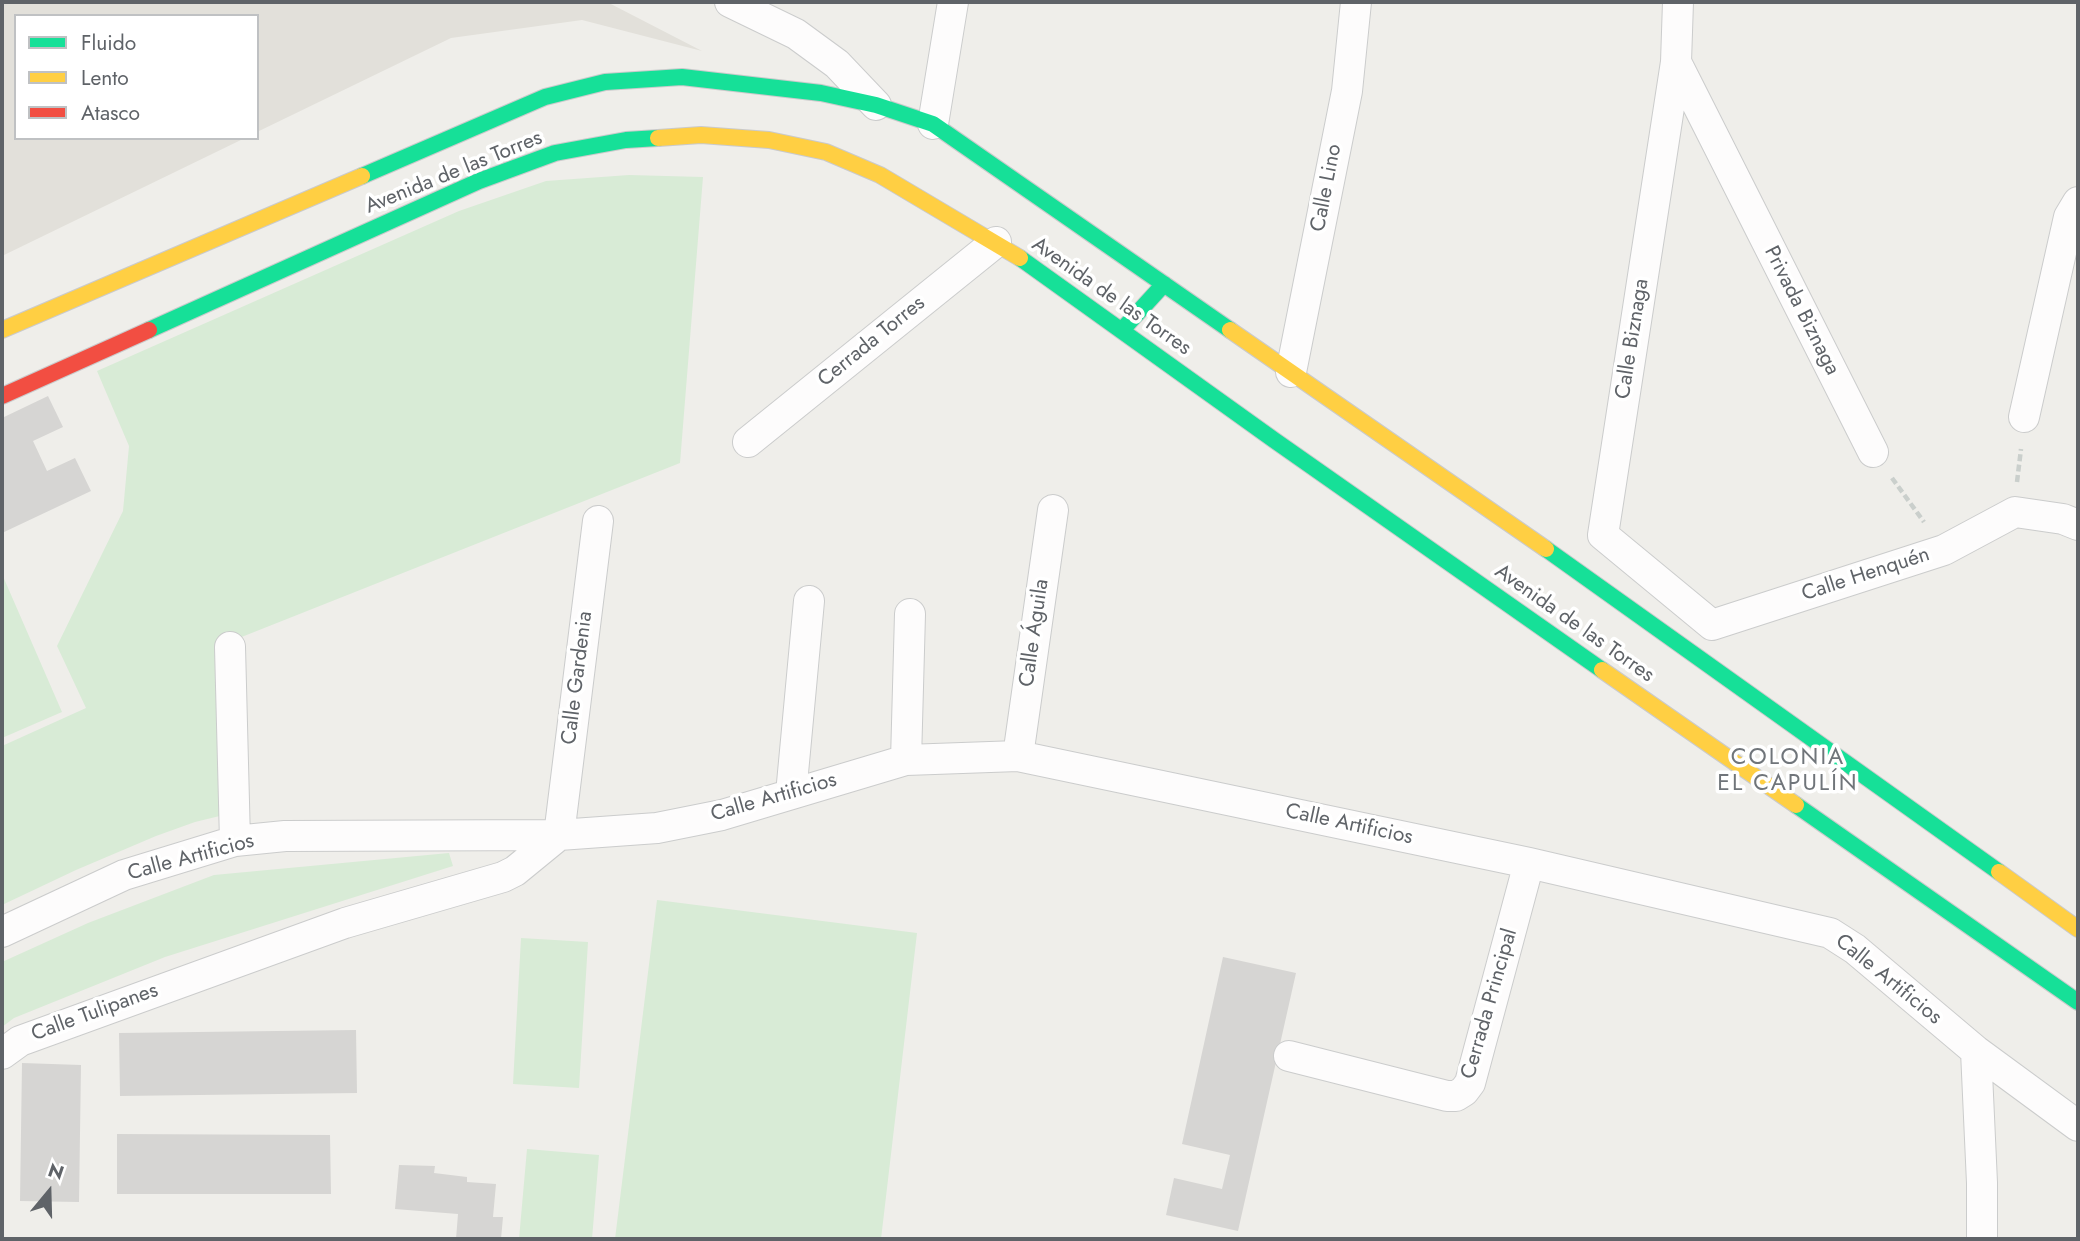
<!DOCTYPE html>
<html>
<head>
<meta charset="utf-8">
<style>
  body { margin:0 }
  #map { position:relative; width:2080px; height:1241px; overflow:hidden; background:#efeeea; font-family:Jost,sans-serif }
  canvas { display:block }
  .frame { position:absolute; inset:0; border:4px solid #5f6368; pointer-events:none }
  .legend { position:absolute; left:14px; top:14px; width:245px; height:126px; box-sizing:border-box; background:#fff; border:2px solid #bfc1c3; margin:0; padding:9px 12px; list-style:none; font-size:21px; color:#5f6368 }
  .legend li { display:flex; align-items:center; gap:14px; height:35px }
  .legend b { width:35px; border:2px solid #bfc1c3 }
  .north { position:absolute; left:14px; top:1157px; width:70px; height:70px; -webkit-text-stroke:5px #fff; paint-order:stroke; rotate:19deg; font-size:19px; font-weight:700; line-height:28px; text-align:center; color:#5f6368 }
  .north::after { content:''; display:block; margin:auto; width:24px; height:32px; background:#5f6368; clip-path:polygon(50% 0,100% 100%,50% 72%,0 100%) }
</style>
</head>
<body>
<div id="map">
<canvas width="2080" height="1241"></canvas>
<div class="frame"></div>
<ul class="legend">
<li><b style="height:9px;background:#16e098"></b>Fluido</li>
<li><b style="height:9px;background:#ffcf43"></b>Lento</li>
<li><b style="height:9px;background:#f24e42"></b>Atasco</li>
</ul>
<div class="north">N</div>
</div>
<script>
const ctx = document.querySelector('canvas').getContext('2d');
ctx.lineJoin = 'round';
function paint(path, color) { ctx.fillStyle = color; ctx.fill(path, 'evenodd'); }
const poly = rows => new Path2D(rows.map(r => 'M' + r).join(''));
function trace(path, color, width, dash) { ctx.strokeStyle = color; ctx.lineWidth = width; ctx.lineCap = dash ? 'butt' : 'round'; ctx.setLineDash(dash || []); ctx.stroke(path); }
function drawText(font, color, halo, rows, align = 'center') {
  ctx.font = font + ' Jost,sans-serif'; ctx.lineWidth = 7; ctx.setLineDash([]); ctx.textBaseline = 'middle'; ctx.strokeStyle = halo; ctx.fillStyle = color; for (const [text, x, y, turn = 0] of rows) {
    ctx.save(); ctx.translate(x, y); ctx.rotate((+turn || 0) * Math.PI / 180); ctx.textAlign = isNaN(turn) ? turn : align; if (halo) ctx.strokeText(text, 0, 0); ctx.fillText(text, 0, 0); ctx.restore();
  }
}
paint(poly([
  [2,2,607,2,702,51,582,20,451,38,257,132,257,16,16,16,16,138,245,138,2,256]
]), '#e2e0da');
paint(poly([
  [629,175,703,177,680,463,229,642,232,813,195,822,156,836,76,870,2,905,2,746,86,708,57,646,123,511,129,446,97,371,459,211,546,181],
  [2,574,62,712,2,738],
  [449,853,453,866,165,957,14,1018,2,1027,2,962,88,923,214,875],
  [657,900,917,933,881,1239,615,1239],
  [521,938,588,942,579,1088,513,1084],
  [527,1149,599,1155,592,1239,519,1239]
]), '#d8ebd6');
paint(poly([
  [48,396,63,427,33,441,47,471,75,458,91,491,2,533,2,418],
  [1223,957,1296,973,1238,1231,1166,1215,1174,1178,1222,1189,1230,1155,1182,1144],
  [356,1030,357,1093,120,1096,119,1033],
  [22,1063,81,1065,79,1202,20,1201],
  [117,1134,330,1135,331,1194,117,1194],
  [399,1165,435,1166,434,1173,467,1177,467,1182,496,1184,493,1217,503,1217,501,1239,456,1239,458,1214,395,1209]
]), '#d6d5d3');
const street = poly([
  [730,2,796,34,837,64,876,105],
  [1678,2,1676,62,1603,535,1712,625,1944,550,2015,512,2063,519,2078,525],
  [1676,62,1873,452],
  [933,124,953,2],
  [1291,372,1347,91,1356,2],
  [2024,417,2069,217,2078,202],
  [748,442,996,242],
  [230,647,235,841],
  [1018,756,1053,510],
  [906,760,910,614],
  [791,794,809,601],
  [2,932,124,875,235,841,285,836,559,835,657,828,722,815,906,760,1018,756,1529,863,1830,933,1855,949,1976,1051,2078,1126],
  [1976,1051,1982,1183,1982,1239],
  [2,1054,20,1041,345,923,503,877,515,871,559,835,598,521],
  [1289,1056,1447,1096,1456,1096,1464,1091,1470,1083,1529,863]
]);
const fast = poly([
  [362,176,545,97,605,82,682,77,821,93,876,105,933,124,1230,330],
  [1020,258,1274,440,1602,670],
  [149,330,479,181,555,153,626,140,658,138],
  [1122,330,1164,284],
  [1546,549,1999,872],
  [1796,805,2078,1002]
]);
const slow = poly([
  [658,138,701,135,769,140,826,152,880,175,1020,258],
  [2,330,362,176],
  [1230,330,1546,549],
  [1602,670,1796,805],
  [1999,872,2078,929]
]);
const jam = poly([
  [2,396,149,330]
]);
trace(street, '#cbcccc', 32);
trace(fast, '#cacacb', 18);
trace(slow, '#cacacb', 18);
trace(jam, '#cacacb', 18);
trace(poly([
  [1892,478,1924,522],
  [2017,482,2021,449]
]), '#cacfcc', 4.5, [7, 3.5]);
trace(street, '#fdfcfc', 30);
trace(fast, '#16e098', 16);
trace(slow, '#ffcf43', 16);
trace(jam, '#f24e42', 16);
drawText('21px', '#5f6368', '#fff', [
  ["Avenida de las Torres",454,173,-22],
  ["Calle Lino",1327,188,-79],
  ["Avenida de las Torres",1111,297,35],
  ["Privada Biznaga",1801,311,63],
  ["Calle Biznaga",1633,339,-81],
  ["Cerrada Torres",872,342,-39],
  ["Calle Henquén",1866,575,-18],
  ["Avenida de las Torres",1574,624,35],
  ["Calle Águila",1035,633,-82],
  ["Calle Gardenia",578,678,-83],
  ["Calle Artificios",774,798,-16],
  ["Calle Artificios",1349,825,12],
  ["Calle Artificios",191,858,-15],
  ["Calle Artificios",1888,980,39],
  ["Cerrada Principal",1490,1004,-74],
  ["Calle Tulipanes",95,1013,-20]
]);
ctx.letterSpacing = '2px';
drawText('23px', '#70757a', '#fff', [
  ["COLONIA",1788,758],
  ["EL CAPULÍN",1788,784]
]);
ctx.letterSpacing = '0px';
</script>
</body>
</html>
